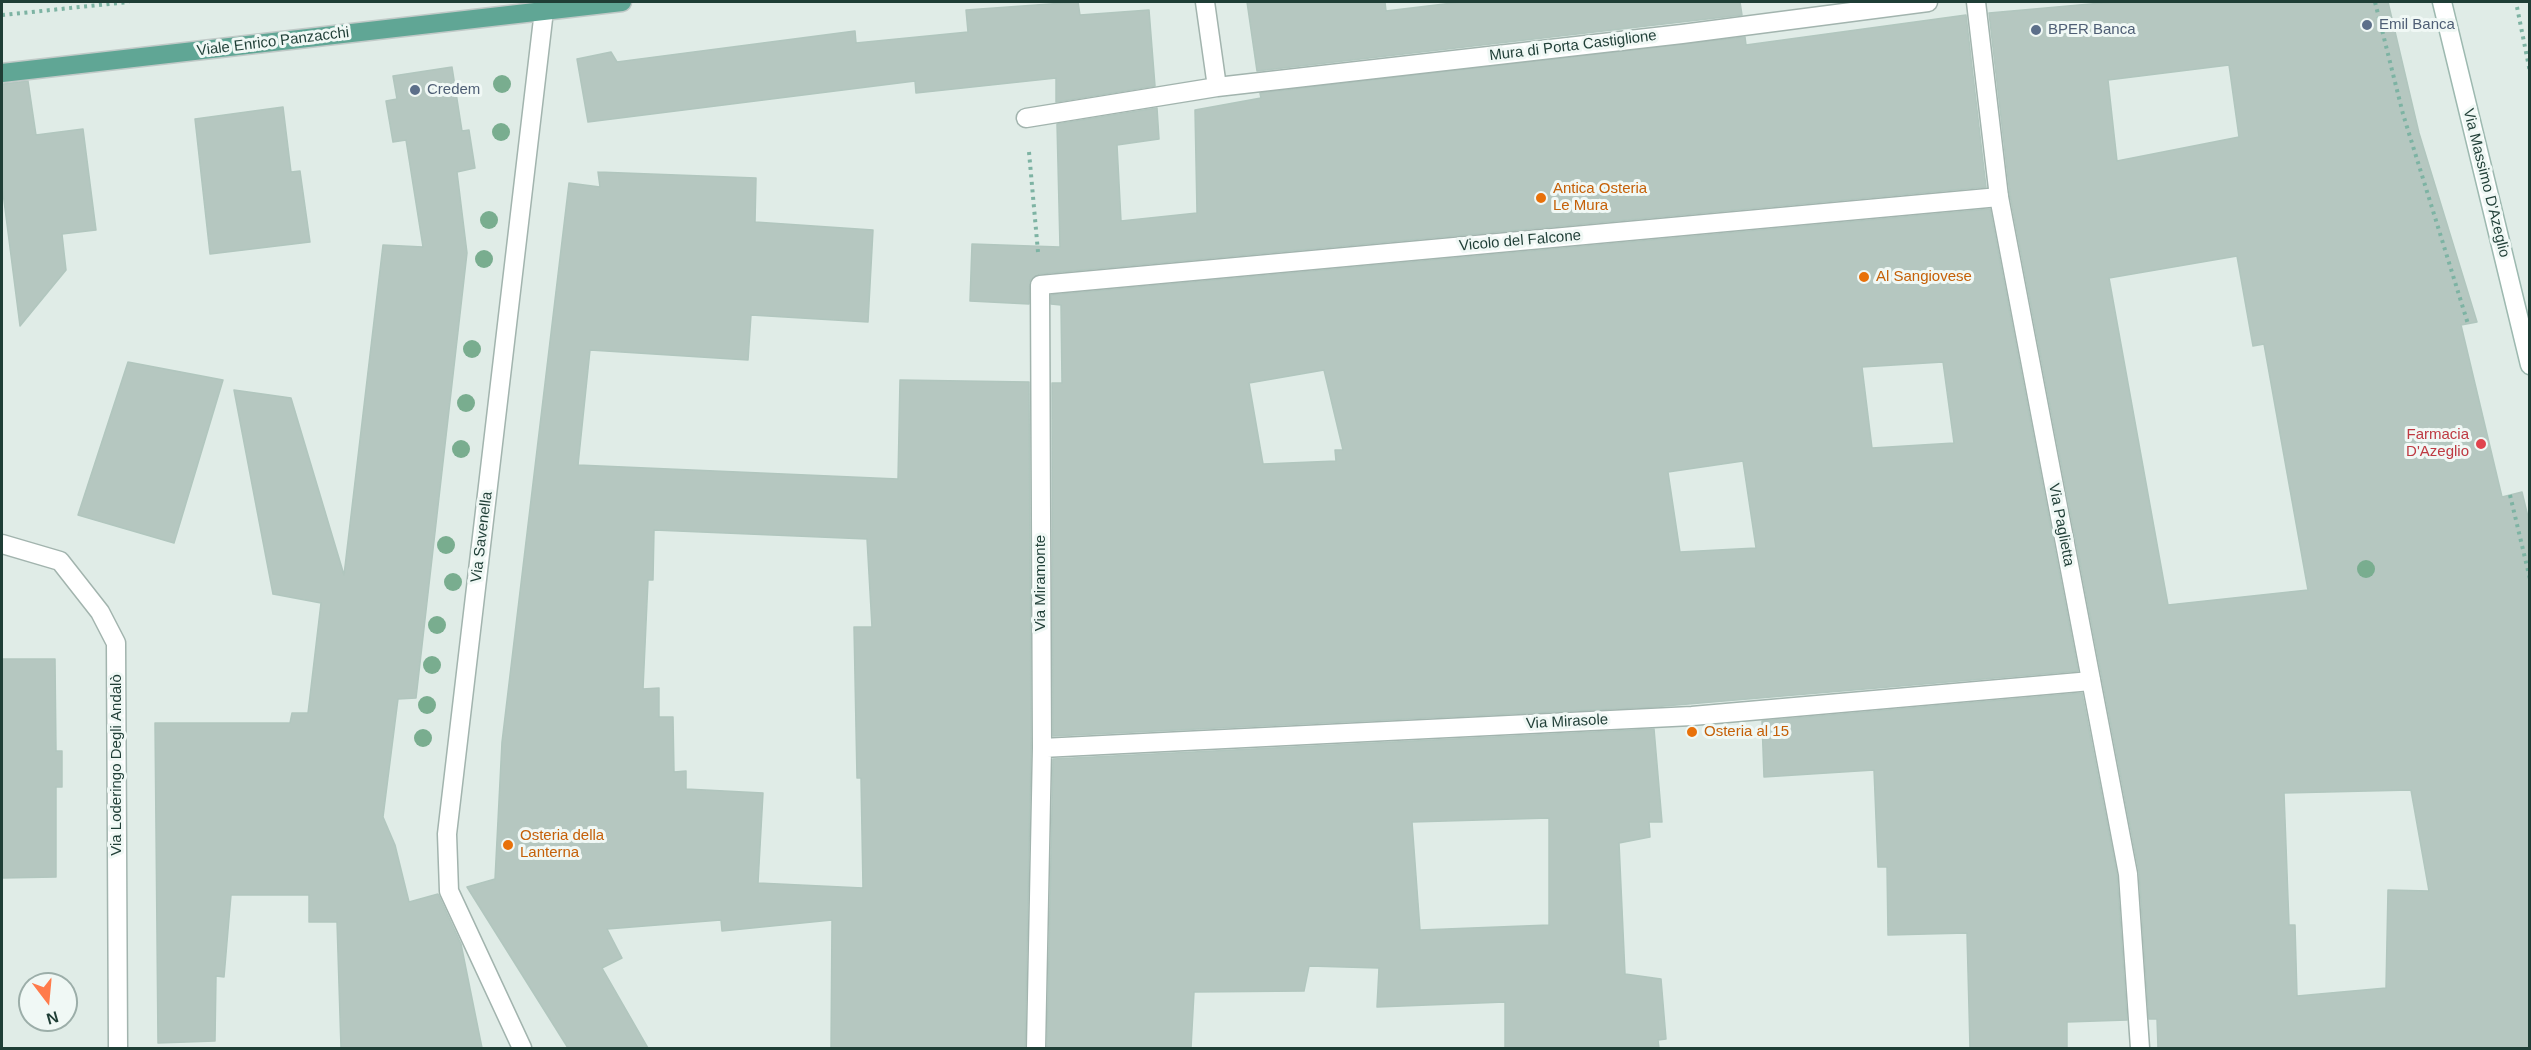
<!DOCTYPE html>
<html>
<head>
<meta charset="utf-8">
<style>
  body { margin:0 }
  #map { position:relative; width:2531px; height:1050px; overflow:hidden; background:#e0ece7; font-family:Helvetica,sans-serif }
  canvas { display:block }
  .frame { position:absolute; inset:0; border:3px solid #1f3e36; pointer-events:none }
  .north { position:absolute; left:18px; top:972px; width:60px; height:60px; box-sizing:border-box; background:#f0f8f5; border:2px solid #9caea9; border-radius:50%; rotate:164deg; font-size:16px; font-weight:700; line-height:24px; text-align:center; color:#1f3e36 }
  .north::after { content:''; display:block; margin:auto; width:21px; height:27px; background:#ff7b4b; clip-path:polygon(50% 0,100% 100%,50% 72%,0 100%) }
</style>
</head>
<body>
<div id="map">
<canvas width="2531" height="1050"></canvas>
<div class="frame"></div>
<div class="north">N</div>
</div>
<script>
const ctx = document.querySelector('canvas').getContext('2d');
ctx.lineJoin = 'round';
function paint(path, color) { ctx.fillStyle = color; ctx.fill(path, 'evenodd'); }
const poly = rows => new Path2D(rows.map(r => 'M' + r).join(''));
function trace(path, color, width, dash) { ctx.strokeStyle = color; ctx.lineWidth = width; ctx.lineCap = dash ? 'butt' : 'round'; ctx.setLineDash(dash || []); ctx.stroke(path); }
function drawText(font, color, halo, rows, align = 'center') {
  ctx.font = font + ' Helvetica,sans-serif'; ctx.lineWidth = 6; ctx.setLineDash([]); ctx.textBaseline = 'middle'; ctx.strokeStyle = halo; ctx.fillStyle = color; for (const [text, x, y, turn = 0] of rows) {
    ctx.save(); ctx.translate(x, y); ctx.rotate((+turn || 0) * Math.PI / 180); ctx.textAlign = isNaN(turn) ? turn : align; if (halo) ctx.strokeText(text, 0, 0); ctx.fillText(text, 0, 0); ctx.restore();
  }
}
const building = poly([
  [1078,2,1080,15,1149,10,1155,86,1056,102,1056,78,916,93,915,81,588,122,577,59,611,52,617,62,855,31,856,43,968,32,966,10,1078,2],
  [1247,2,1385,2,1386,11,1461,2,1740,2,1742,15,1257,71,1247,2],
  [2113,2,2388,2,2419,133,2477,322,2461,325,2502,497,2522,492,2529,521,2529,1048,2158,1048,2157,1019,2149,1019,2139,872,2010,195,1989,13,2113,2],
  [2229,65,2239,137,2117,161,2108,80,2229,65],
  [2237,256,2253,346,2264,344,2308,590,2168,605,2109,278,2237,256],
  [2411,790,2429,891,2388,890,2386,988,2297,996,2295,925,2289,925,2284,793,2411,790],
  [1966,15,1986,187,1039,274,1030,280,1029,304,970,301,972,244,1060,247,1057,124,1157,108,1159,139,1117,145,1121,221,1197,213,1195,110,1261,98,1260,93,1745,37,1746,45,1966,15],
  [452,67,462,131,469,130,475,168,457,172,467,253,416,698,398,699,383,817,395,845,409,902,438,894,461,944,482,1048,341,1048,337,922,309,922,309,895,231,895,224,977,216,976,215,1041,158,1043,155,723,290,723,292,713,308,713,321,603,273,594,234,390,291,398,344,575,383,245,423,247,406,140,393,142,386,101,397,99,393,76,452,67],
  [28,81,36,135,83,129,96,230,62,234,66,270,20,326,2,185,2,84,28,81],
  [283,107,291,172,300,171,310,242,210,254,195,119,283,107],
  [598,172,756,178,755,222,873,230,868,322,751,315,748,360,590,350,578,465,898,479,900,380,1029,382,1031,748,1025,1048,831,1048,832,920,722,931,721,920,607,929,622,958,602,968,648,1048,568,1048,467,887,495,879,502,742,569,183,600,187,598,172],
  [654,530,867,539,872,627,854,627,857,778,861,778,863,888,758,883,763,793,686,789,686,771,674,772,673,717,659,717,659,688,643,689,648,580,653,580,654,530],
  [1990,209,2078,671,1653,707,1053,736,1052,383,1062,383,1061,305,1051,304,1051,295,1990,209],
  [1943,362,1954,443,1872,448,1862,367,1943,362],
  [1324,370,1343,450,1335,450,1336,461,1263,464,1249,383,1324,370],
  [1743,461,1756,548,1680,552,1668,472,1743,461],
  [128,362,223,380,174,543,78,515,128,362],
  [2,659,55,659,56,751,62,751,62,787,56,787,56,877,2,878,2,659],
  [2082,693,2117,875,2127,1020,2067,1022,2067,1048,1970,1048,1967,933,1888,935,1887,867,1878,867,1874,770,1764,777,1762,721,2082,693],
  [1654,729,1662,822,1649,822,1650,837,1619,843,1625,974,1661,979,1666,1039,1658,1040,1659,1048,1505,1048,1505,1002,1377,1007,1379,968,1309,966,1304,991,1194,992,1191,1048,1047,1048,1053,759,1654,729],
  [1549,818,1549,925,1420,930,1412,822,1549,818]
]);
paint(building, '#b5c7c0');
trace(building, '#b1c6be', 1.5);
const lane = poly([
  [1042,748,1692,716,2091,681],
  [1036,1048,1042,748,1040,285,1999,197]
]);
const street = poly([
  [1205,2,1217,87,1682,34,1928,2],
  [1976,2,1999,197,2128,874,2140,1048],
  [1026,118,1217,87],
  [2,544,60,561,100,612,116,643,118,1048],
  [522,1048,449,891,447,834,545,2]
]);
const secondary = poly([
  [2442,2,2530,365]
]);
const primary = poly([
  [2,73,622,2]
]);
trace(lane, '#a2b4ae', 21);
trace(street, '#a2b4ae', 21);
trace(secondary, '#9db9b0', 21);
trace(primary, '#c0c9c7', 21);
trace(poly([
  [2375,2,2403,114,2468,324],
  [2517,7,2530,72],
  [2,15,129,2],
  [1029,152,1038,252],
  [2510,495,2530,579]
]), '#7db3a3', 4, [3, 4.5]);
trace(lane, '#fff', 18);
trace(street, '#fff', 18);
trace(secondary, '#fff', 18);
trace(primary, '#60a695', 18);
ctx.fillStyle = '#79ad8f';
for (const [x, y] of [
  [502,84],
  [501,132],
  [489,220],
  [484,259],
  [472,349],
  [466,403],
  [461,449],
  [446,545],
  [2366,569],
  [453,582],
  [437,625],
  [432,665],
  [427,705],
  [423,738]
]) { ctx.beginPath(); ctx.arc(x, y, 9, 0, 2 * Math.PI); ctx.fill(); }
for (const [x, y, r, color] of [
  [2367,25,6,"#5c6f8a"],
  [2036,30,6,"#5c6f8a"],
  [415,90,6,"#5c6f8a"],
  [1541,198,6,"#e8710a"],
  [1864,277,6,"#e8710a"],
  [2481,444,6,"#e0444e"],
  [1692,732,6,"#e8710a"],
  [508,845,6,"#e8710a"]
]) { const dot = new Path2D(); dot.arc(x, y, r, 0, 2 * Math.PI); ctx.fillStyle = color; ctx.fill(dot); trace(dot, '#f0f8f5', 2); }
drawText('15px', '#4e5e75', '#f0f8f5', [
  ["Emil Banca",2379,25],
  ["BPER Banca",2048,30],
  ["Credem",427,90]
], 'left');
drawText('15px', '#1f3e36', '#f0f8f5', [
  ["Viale Enrico Panzacchi",273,42,-7],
  ["Mura di Porta Castiglione",1573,46,-7],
  ["Via Massimo D'Azeglio",2486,183,76],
  ["Vicolo del Falcone",1520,241,-5],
  ["Via Paglietta",2061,525,79],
  ["Via Savenella",482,537,-83],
  ["Via Miramonte",1041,583,-90],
  ["Via Mirasole",1567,722,-3],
  ["Via Loderingo Degli Andalò",117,765,-90]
]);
drawText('15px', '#c56008', '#f0f8f5', [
  ["Antica Osteria",1553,189],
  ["Le Mura",1553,206],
  ["Al Sangiovese",1876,277],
  ["Osteria al 15",1704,732],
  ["Osteria della",520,836],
  ["Lanterna",520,853]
], 'left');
drawText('15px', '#be3a42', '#f0f8f5', [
  ["Farmacia",2469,435],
  ["D'Azeglio",2469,452]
], 'right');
</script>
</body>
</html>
